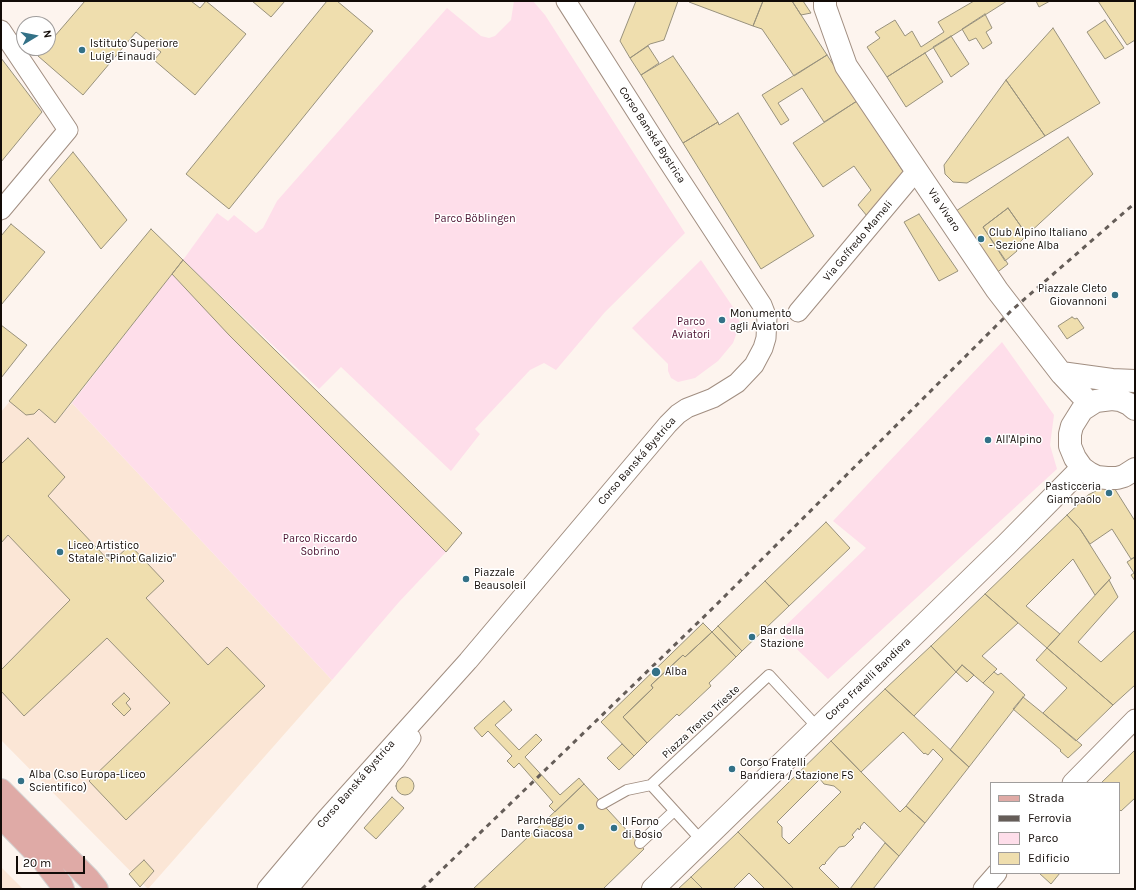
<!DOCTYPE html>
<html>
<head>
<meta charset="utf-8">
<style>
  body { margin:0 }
  #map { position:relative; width:1136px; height:890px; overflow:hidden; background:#fdf4ee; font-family:Karla,sans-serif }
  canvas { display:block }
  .frame { position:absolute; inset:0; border:2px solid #120b07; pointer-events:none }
  .legend { position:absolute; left:990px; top:782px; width:130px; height:92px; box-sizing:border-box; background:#fff; border:1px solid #a09d9c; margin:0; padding:5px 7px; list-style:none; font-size:12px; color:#120b07 }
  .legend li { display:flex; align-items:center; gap:8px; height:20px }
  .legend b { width:20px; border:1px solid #a09d9c }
  .north { position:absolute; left:16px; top:16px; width:40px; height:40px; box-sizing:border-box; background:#fff; border:1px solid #a09d9c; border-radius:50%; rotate:80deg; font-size:11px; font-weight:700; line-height:16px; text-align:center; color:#120b07 }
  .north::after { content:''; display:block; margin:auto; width:14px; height:18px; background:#337187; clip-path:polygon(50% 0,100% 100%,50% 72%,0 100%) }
  .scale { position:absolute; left:16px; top:856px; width:69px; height:18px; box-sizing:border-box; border:2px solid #120b07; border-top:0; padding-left:5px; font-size:12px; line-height:14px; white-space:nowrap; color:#120b07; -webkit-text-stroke:3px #fff; paint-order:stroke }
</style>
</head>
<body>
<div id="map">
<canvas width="1136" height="890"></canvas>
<div class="frame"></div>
<ul class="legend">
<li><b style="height:5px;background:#dfaaa6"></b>Strada</li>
<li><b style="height:5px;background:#655d58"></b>Ferrovia</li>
<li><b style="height:11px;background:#fedeea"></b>Parco</li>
<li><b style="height:11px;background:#efdeae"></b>Edificio</li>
</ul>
<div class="north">N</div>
<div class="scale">20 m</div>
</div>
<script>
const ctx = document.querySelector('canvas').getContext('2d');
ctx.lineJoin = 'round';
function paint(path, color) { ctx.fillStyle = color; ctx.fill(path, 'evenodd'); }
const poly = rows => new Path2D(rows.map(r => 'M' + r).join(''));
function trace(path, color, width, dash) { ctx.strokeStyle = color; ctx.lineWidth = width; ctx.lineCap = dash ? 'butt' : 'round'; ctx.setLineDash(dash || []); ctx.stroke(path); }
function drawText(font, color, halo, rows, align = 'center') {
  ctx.font = font + ' Karla,sans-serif'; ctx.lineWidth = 3; ctx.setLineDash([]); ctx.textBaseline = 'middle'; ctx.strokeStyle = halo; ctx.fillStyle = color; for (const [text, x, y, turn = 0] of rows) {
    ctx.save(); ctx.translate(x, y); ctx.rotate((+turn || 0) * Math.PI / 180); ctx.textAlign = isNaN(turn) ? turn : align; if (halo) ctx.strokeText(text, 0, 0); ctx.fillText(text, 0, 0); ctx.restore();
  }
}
paint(poly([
  [19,390,55,423,72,403,332,680,148,889,1,740,1,412],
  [1,867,23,889,1,889]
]), '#fbe6d6');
paint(poly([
  [514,1,533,1,545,15,685,233,605,312,556,370,544,363,530,370,475,429,480,434,451,471,341,367,319,389,183,260,217,213,228,221,234,215,256,233,263,228,277,201,447,8,481,36,489,38,495,36,511,20],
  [701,260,737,313,740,324,733,343,718,361,695,378,678,382,671,378,668,371,668,364,632,328],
  [172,274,446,552,399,602,332,680,72,403],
  [1002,342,1054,415,1050,445,1057,469,828,679,779,632,866,548,833,521]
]), '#fedeea');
const building = poly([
  [85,1,191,1,200,8,206,1,246,34,195,95,154,60,161,52,136,32,83,95,38,56,45,48,48,48,48,44,85,1],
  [252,1,285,1,271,17,252,1],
  [327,1,337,1,373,31,229,209,186,174,327,1],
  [636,1,678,1,664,40,650,44,630,58,620,41,636,1],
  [689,1,763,1,753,26,689,2,689,1],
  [763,1,792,1,827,55,794,76,762,29,753,26,763,1],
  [792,1,803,1,811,13,801,15,792,1],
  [974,1,1007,1,887,77,867,47,880,38,875,32,895,20,905,36,912,31,921,47,944,32,938,22,974,1],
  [1036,1,1050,1,1039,7,1036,1],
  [1098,1,1135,1,1135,40,1127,45,1098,1],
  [985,14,992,28,986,32,992,43,983,49,976,38,969,41,962,29,985,14],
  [1105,20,1124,48,1105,59,1087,32,1105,20],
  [1053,28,1100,103,1045,136,1006,80,1053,28],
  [951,36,969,64,951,77,933,47,951,36],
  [648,46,659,63,641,75,630,58,648,46],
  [925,53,943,82,906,107,887,77,925,53],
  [827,55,857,101,824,122,802,88,778,103,789,120,781,125,762,95,827,55],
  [673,56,718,122,683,143,641,75,673,56],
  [1,58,42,112,1,162,1,58],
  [1006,80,1045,136,967,183,953,182,945,174,944,165,1006,80],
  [857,101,904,173,867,216,858,205,871,190,854,166,823,187,793,143,857,101],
  [738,113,814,236,761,269,683,143,718,122,719,125,738,113],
  [1068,137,1093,174,1027,235,1008,208,983,227,1008,264,995,274,956,211,1068,137],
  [73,152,127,220,101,249,49,180,73,152],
  [1008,208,1027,235,1015,247,1017,251,1005,261,983,227,1008,208],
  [919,214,958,271,939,281,904,222,919,214],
  [11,224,45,252,1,305,1,236,11,224],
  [151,229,183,260,55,423,39,409,34,414,26,415,9,401,151,229],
  [183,260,462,533,446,552,229,335,172,274,183,260],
  [1072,317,1075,319,1077,318,1084,328,1067,339,1058,326,1072,317],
  [1,325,27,345,1,378,1,325],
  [28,438,65,477,48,496,111,563,130,545,164,581,146,598,208,665,227,647,265,686,126,820,89,781,170,703,107,638,24,716,1,691,1,670,70,600,8,535,1,543,1,464,28,438],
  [1111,483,1135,521,1135,557,1131,559,1112,529,1090,544,1080,529,1067,515,1088,495,1111,483],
  [1067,515,1080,529,1111,578,1095,595,1073,559,1026,606,1060,634,1047,648,985,594,1067,515],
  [826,522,850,548,789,606,765,581,826,522],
  [1135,557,1135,581,1131,575,1134,573,1127,562,1135,557],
  [1109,580,1118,597,1078,642,1101,662,1135,630,1135,685,1113,705,1047,648,1109,580],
  [765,581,789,606,742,651,718,626,765,581],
  [985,594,1018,623,982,656,997,669,983,683,962,665,956,672,931,646,985,594],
  [703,623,712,632,685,657,683,655,651,685,653,688,623,717,647,743,634,756,601,722,703,623],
  [718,626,742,651,736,657,712,632,718,626],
  [712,632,736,657,709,683,711,686,679,716,677,714,647,743,623,717,653,688,651,685,683,655,685,657,712,632],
  [931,646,956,672,914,716,885,689,931,646],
  [1047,648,1113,705,1076,741,1043,713,1067,688,1036,660,1047,648],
  [962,665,974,675,967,682,956,672,962,665],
  [994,672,998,675,1001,673,1025,695,969,767,950,750,994,692,983,683,994,672],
  [885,689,969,767,925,823,906,806,943,759,933,749,928,755,925,753,924,754,903,732,861,772,831,741,885,689],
  [124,693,130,699,126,703,131,709,124,716,112,704,124,693],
  [1023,697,1082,745,1068,758,1060,751,1061,750,1013,709,1023,697],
  [504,701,512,710,495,725,519,750,536,734,542,740,525,757,560,795,579,778,584,784,555,812,549,806,553,802,519,763,514,768,507,761,512,756,488,731,482,737,474,728,504,701],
  [831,741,900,812,906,806,925,823,899,856,864,822,860,827,861,828,859,830,858,828,852,835,854,837,845,846,839,847,825,863,826,863,824,865,823,864,819,868,840,889,794,889,738,832,831,741],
  [820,779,824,784,834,786,841,792,789,844,782,837,782,827,777,822,820,779],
  [622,744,634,756,619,770,607,758,622,744],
  [1135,750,1135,798,1121,811,1119,809,1119,783,1101,783,1135,750],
  '396 786a9 9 0 1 1 18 0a9 9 0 1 1-18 0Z',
  [584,784,644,849,603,889,473,889,584,784],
  [392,797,404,808,376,839,364,828,392,797],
  [738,832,794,889,765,889,749,873,733,889,703,889,691,877,738,832],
  [885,843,899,856,873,889,850,889,885,843],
  [144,860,154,871,140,887,129,874,144,860],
  [1039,873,1060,873,1051,884,1039,873],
  [691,877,703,889,678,889,691,877]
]);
paint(building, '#efdeae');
trace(building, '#98917c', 1);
const service = poly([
  [602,804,627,790,651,785],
  [702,841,651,785,769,675,818,728],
  [640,843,674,811]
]);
const minor = poly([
  [1,30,68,130,1,210],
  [798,312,917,170],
  [1072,783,1135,719],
  [267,889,325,820,468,661,668,424,678,414,687,408,713,398,737,383,754,365,763,348,766,338,767,318,762,305,662,152,566,1],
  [288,889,396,759,411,738],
  [983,889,997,873]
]);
const secondary = poly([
  [825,1,825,7,846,66,997,290,1061,373,1090,404],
  [1061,373,1112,380,1135,381],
  [1135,409,1129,404,1120,400,1112,399,1096,401,1082,410,1072,426,1070,434,1070,446,1075,458,1082,468,1089,473,1097,477,1107,478,1117,478,1124,476,1135,469],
  [653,889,1006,545,1082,468]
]);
const primary = poly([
  [1,790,89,879,97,889],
  [1,817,41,858,61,884,63,889]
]);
trace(service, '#a18e81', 12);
trace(minor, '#a18e81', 21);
trace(secondary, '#a18e81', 24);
trace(primary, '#d4d3d2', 24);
trace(service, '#fff', 10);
trace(minor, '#fff', 19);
trace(secondary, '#fff', 22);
trace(primary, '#dfaaa6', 22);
trace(poly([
  [422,889,714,607,1012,310,1135,203]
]), '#655d58', 3, [5, 5]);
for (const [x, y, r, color] of [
  [82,50,4,"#337187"],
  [981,239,4,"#337187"],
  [1115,295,4,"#337187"],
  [722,320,4,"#337187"],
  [988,440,4,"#337187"],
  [1109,493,4,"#337187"],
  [60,552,4,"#337187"],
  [466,579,4,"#337187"],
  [752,637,4,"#337187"],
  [656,672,5,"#337187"],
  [732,769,4,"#337187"],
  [21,781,4,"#337187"],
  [581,827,4,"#337187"],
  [614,828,4,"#337187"]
]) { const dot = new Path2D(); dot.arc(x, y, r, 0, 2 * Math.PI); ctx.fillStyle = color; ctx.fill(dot); trace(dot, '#fff', 1.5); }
drawText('11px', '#120b07', '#fff', [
  ["Istituto Superiore",90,44],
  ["Luigi Einaudi",90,57],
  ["Club Alpino Italiano",989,233],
  ["- Sezione Alba",989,246],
  ["Piazzale Cleto",1107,289,"right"],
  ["Giovannoni",1107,302,"right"],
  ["Monumento",730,314],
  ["agli Aviatori",730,327],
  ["All'Alpino",996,440],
  ["Pasticceria",1101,487,"right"],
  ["Giampaolo",1101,500,"right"],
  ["Liceo Artistico",68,546],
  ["Statale \"Pinot Galizio\"",68,559],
  ["Piazzale",474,573],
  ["Beausoleil",474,586],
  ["Bar della",760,631],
  ["Stazione",760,644],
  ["Alba",665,672],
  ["Corso Fratelli",740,763],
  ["Bandiera / Stazione FS",740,776],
  ["Alba (C.so Europa-Liceo",29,775],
  ["Scientifico)",29,788],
  ["Parcheggio",573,821,"right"],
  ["Dante Giacosa",573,834,"right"],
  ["Il Forno",622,822],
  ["di Bosio",622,835]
], 'left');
drawText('11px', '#120b07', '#fff', [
  ["Corso Banská Bystrica",652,135,57],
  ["Via Vivaro",944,210,56],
  ["Via Goffredo Mameli",858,241,-50],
  ["Corso Banská Bystrica",637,461,-49],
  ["Corso Fratelli Bandiera",868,679,-44],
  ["Piazza Trento Trieste",701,722,-43],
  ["Corso Banská Bystrica",356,784,-49]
]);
drawText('11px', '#4b1030', '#fff', [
  ["Parco Böblingen",475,219],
  ["Parco",691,322],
  ["Aviatori",691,335],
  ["Parco Riccardo",320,539],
  ["Sobrino",320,552]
]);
</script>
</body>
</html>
